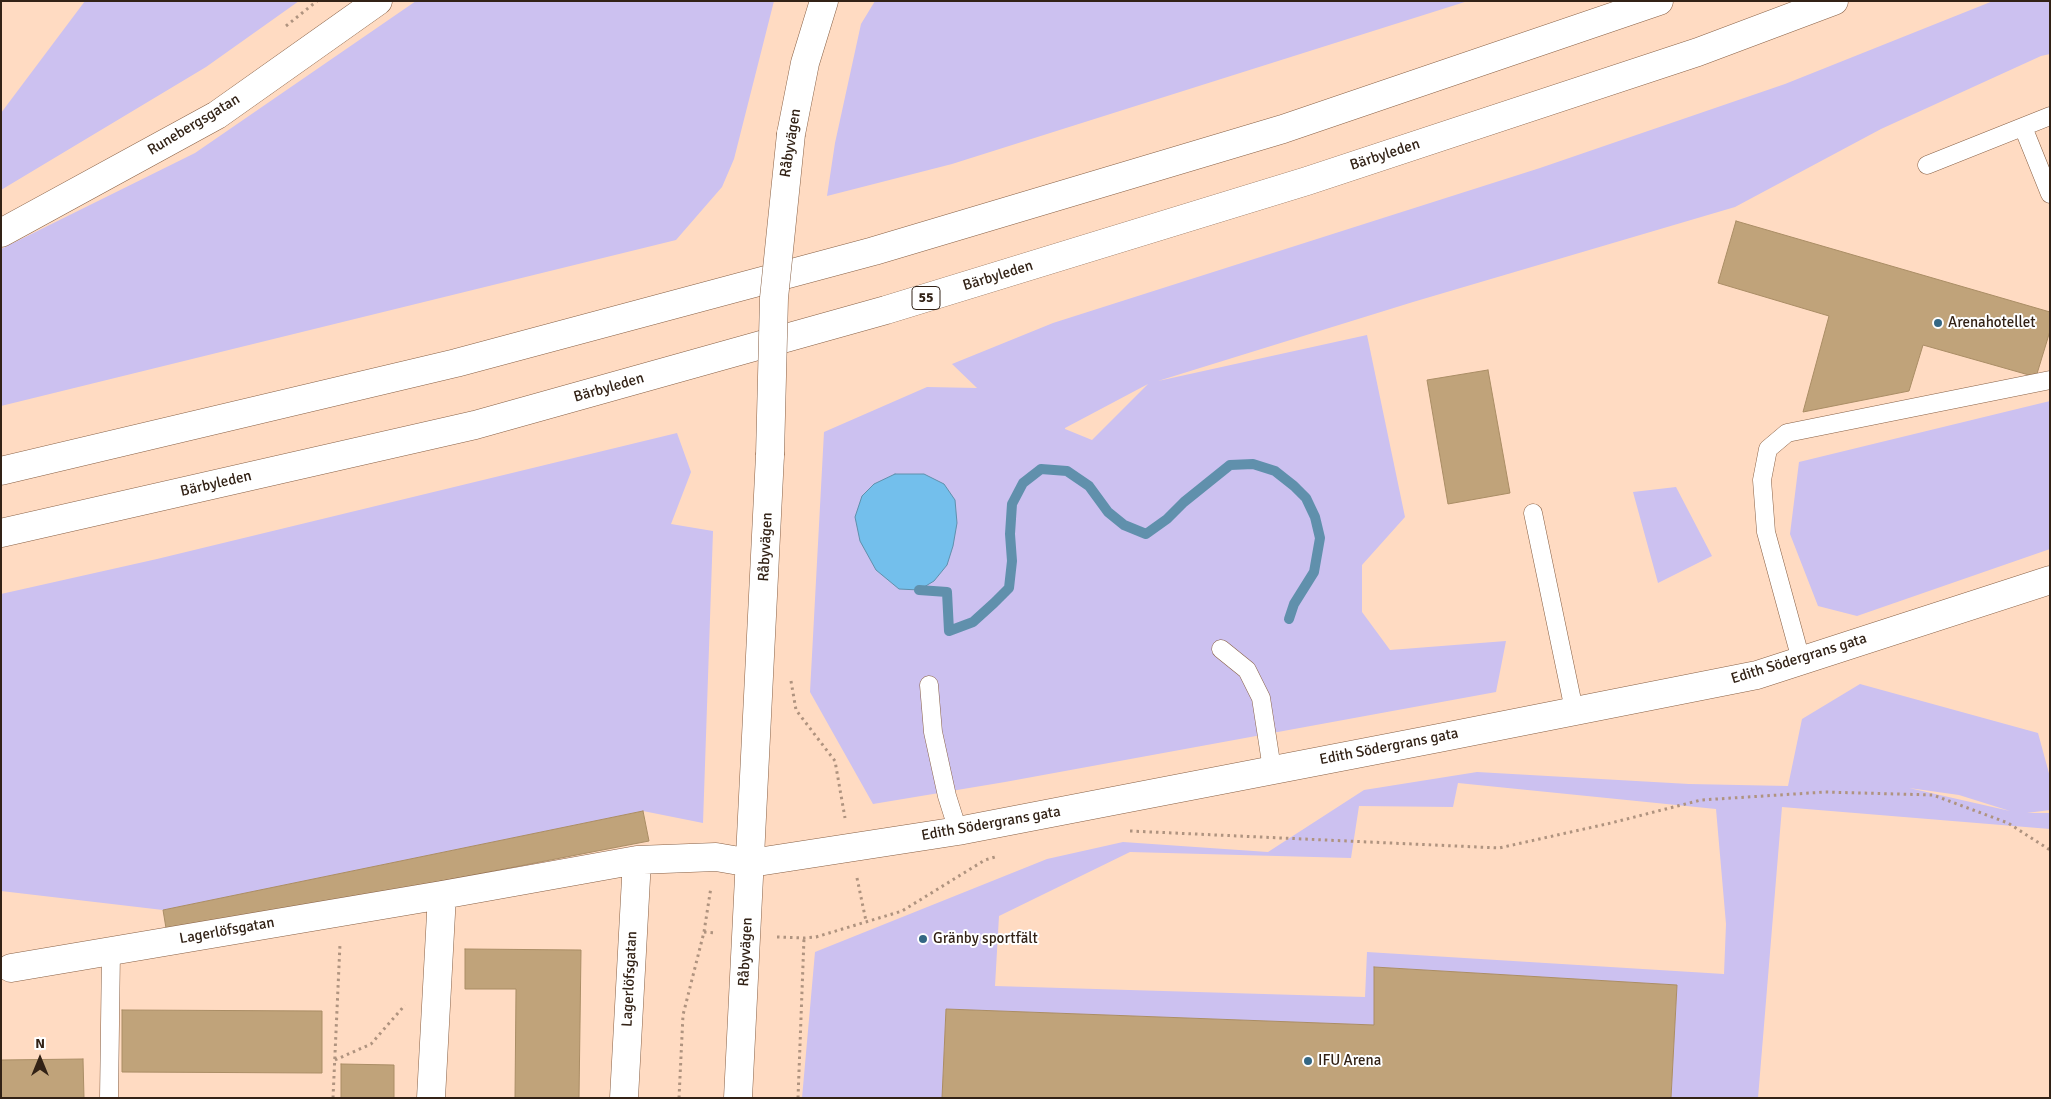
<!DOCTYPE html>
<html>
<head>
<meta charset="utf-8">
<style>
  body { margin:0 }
  #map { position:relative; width:2051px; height:1099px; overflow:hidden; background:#ffdbc2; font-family:Signika,sans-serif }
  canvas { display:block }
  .frame { position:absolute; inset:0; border:2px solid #322216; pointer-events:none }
  .north { position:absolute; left:15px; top:1034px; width:50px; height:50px; -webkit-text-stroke:4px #fff; paint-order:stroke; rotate:0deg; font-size:14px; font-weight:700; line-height:20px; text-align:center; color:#322216 }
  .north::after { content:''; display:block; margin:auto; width:18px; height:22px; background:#322216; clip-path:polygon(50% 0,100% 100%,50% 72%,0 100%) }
</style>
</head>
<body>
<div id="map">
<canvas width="2051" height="1099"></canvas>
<div class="frame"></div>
<div class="north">N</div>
</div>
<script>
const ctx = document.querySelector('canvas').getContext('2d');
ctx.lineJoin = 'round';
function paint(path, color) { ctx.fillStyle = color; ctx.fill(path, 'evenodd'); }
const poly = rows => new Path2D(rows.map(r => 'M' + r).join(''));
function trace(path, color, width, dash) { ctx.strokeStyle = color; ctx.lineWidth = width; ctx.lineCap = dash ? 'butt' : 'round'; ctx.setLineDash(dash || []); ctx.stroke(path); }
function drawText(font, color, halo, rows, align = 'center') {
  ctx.font = font + ' Signika,sans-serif'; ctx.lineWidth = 4; ctx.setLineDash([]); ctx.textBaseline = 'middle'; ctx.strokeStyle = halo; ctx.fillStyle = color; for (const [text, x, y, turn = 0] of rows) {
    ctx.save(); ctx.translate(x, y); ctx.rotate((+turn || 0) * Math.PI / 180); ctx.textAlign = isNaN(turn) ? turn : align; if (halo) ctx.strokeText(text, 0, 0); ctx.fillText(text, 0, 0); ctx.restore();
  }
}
paint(poly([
  [85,1,299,1,206,67,1,190,1,113],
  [416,1,774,1,734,159,722,187,676,240,1,406,1,249,195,153],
  [875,1,1468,1,952,164,827,196,835,143,861,24],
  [1993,1,2050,1,2050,54,2041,56,1881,129,1735,207,1413,302,1158,381,1367,335,1405,517,1362,565,1362,612,1390,650,1506,641,1496,692,1005,782,873,804,810,692,824,432,927,387,977,388,952,364,1053,323,1540,168,1785,84],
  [1148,384,1092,440,1065,429,1065,428],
  [2050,401,2050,549,1857,616,1818,606,1790,534,1799,462],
  [677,433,691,472,671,524,713,531,703,823,643,811,163,910,1,891,1,594,157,559],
  [1676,487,1712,556,1658,583,1633,492],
  [1860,684,2038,733,2050,777,2050,810,2027,813,2050,813,2050,829,1782,807,1758,1098,1671,1098,1677,985,1375,967,1374,1025,946,1009,942,1098,802,1098,815,952,1047,859,1123,842,1268,852,1364,790,1477,772,1689,784,1788,786,1802,719],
  [1458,783,1716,809,1726,924,1724,974,1367,952,1365,997,995,986,999,916,1130,852,1351,858,1359,806,1453,807],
  [1909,788,1959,795,2010,811]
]), '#ccc1f0');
const water = poly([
  [895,474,924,474,944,484,955,500,957,523,953,546,947,565,934,581,919,590,899,589,876,570,860,541,855,517,862,496,874,484,895,474]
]);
paint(water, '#73bfec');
trace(water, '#6090ac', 1);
trace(poly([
  [919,590,947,592,949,631,973,622,994,603,1009,588,1012,561,1010,534,1012,504,1023,483,1041,469,1067,471,1089,486,1108,512,1124,525,1146,534,1167,519,1184,502,1230,465,1253,464,1275,471,1294,486,1306,498,1315,517,1320,538,1314,572,1294,604,1289,619]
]), '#6090ac', 10);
const building = poly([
  [1736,221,2050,312,2050,331,2036,377,1923,345,1909,391,1803,412,1829,316,1718,283,1736,221],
  [1488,370,1510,493,1448,504,1427,380,1488,370],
  [643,811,649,841,167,934,163,910,643,811],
  [465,949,581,950,579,1098,515,1098,516,989,465,989,465,949],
  [1374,967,1677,985,1671,1098,942,1098,946,1009,1374,1025,1374,967],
  [122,1010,322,1011,322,1073,122,1072,122,1010],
  [83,1059,84,1098,1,1098,1,1060,83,1059],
  [341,1064,394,1065,394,1098,341,1098,341,1064]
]);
paint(building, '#c0a37a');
trace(building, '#aa8d65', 1);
const lane = poly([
  [2023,127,2050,194],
  [1927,165,2050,116],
  [1533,513,1574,710],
  [1221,649,1247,670,1261,698,1272,769],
  [1801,660,1766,532,1762,480,1768,449,1787,433,2050,380],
  [929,685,933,732,947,796,958,831],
  [109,1098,111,951]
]);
const street = poly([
  [1,233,217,115,378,1],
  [11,968,442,895,637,860,716,857,751,863,958,831,1439,738,1757,675,2050,580],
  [431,1098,442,895],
  [624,1098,637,860]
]);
const secondary = poly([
  [791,134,805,63,824,1],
  [738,1098,770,455]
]);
const primary = poly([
  [1,471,456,363,874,251,1283,129,1659,1],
  [1,533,475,425,886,310,1307,181,1698,52,1834,1]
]);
trace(lane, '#886045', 19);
trace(street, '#886045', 29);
trace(secondary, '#886045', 29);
trace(primary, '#886045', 29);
trace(poly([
  [286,26,317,1],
  [791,681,796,710,835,761,845,818],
  [1130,831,1499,848,1611,823,1701,800,1825,792,1933,795,2008,823,2050,850],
  [857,878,866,921],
  [704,932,716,933],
  [777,937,804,938,816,937,902,911,985,860,995,857],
  [335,1060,371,1044,405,1005],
  [333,1098,340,944],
  [679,1098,683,1015,704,932,711,887],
  [798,1098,804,938]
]), '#af937f', 3, [2.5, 4]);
trace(lane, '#fff', 18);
trace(street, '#fff', 28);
trace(secondary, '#fff', 28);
trace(primary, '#fff', 28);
const secondaryBridge = poly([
  [770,455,774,298,791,134]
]);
trace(secondaryBridge, '#886045', 29, []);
trace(secondaryBridge, '#fff', 28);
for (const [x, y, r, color] of [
  [1938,323,5,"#346784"],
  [923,939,5,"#346784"],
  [1308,1061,5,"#346784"]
]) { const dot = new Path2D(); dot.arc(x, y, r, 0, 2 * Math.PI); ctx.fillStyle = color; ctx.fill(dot); trace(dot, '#fff', 2); }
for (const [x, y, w] of [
  [926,298,28]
]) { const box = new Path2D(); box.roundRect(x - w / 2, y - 11.5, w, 23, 4); ctx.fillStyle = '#fff'; ctx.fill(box); trace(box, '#322216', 1); }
drawText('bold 14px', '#322216', null, [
  ["55",926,298]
]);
drawText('15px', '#322216', '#fff', [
  ["Runebergsgatan",194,125,-31],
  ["Råbyvägen",791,143,-81],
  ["Bärbyleden",1385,155,-18],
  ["Bärbyleden",998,276,-17],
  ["Bärbyleden",609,388,-16],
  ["Bärbyleden",216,484,-13],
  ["Råbyvägen",766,547,-87],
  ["Edith Södergrans gata",1799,659,-17],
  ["Edith Södergrans gata",1389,747,-11],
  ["Edith Södergrans gata",991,824,-10],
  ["Lagerlöfsgatan",227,931,-10],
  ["Råbyvägen",746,952,-87],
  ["Lagerlöfsgatan",630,979,-87]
]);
drawText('15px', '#322216', '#fff', [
  ["Arenahotellet",1948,323],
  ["Gränby sportfält",933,939],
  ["IFU Arena",1318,1061]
], 'left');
</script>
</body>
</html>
